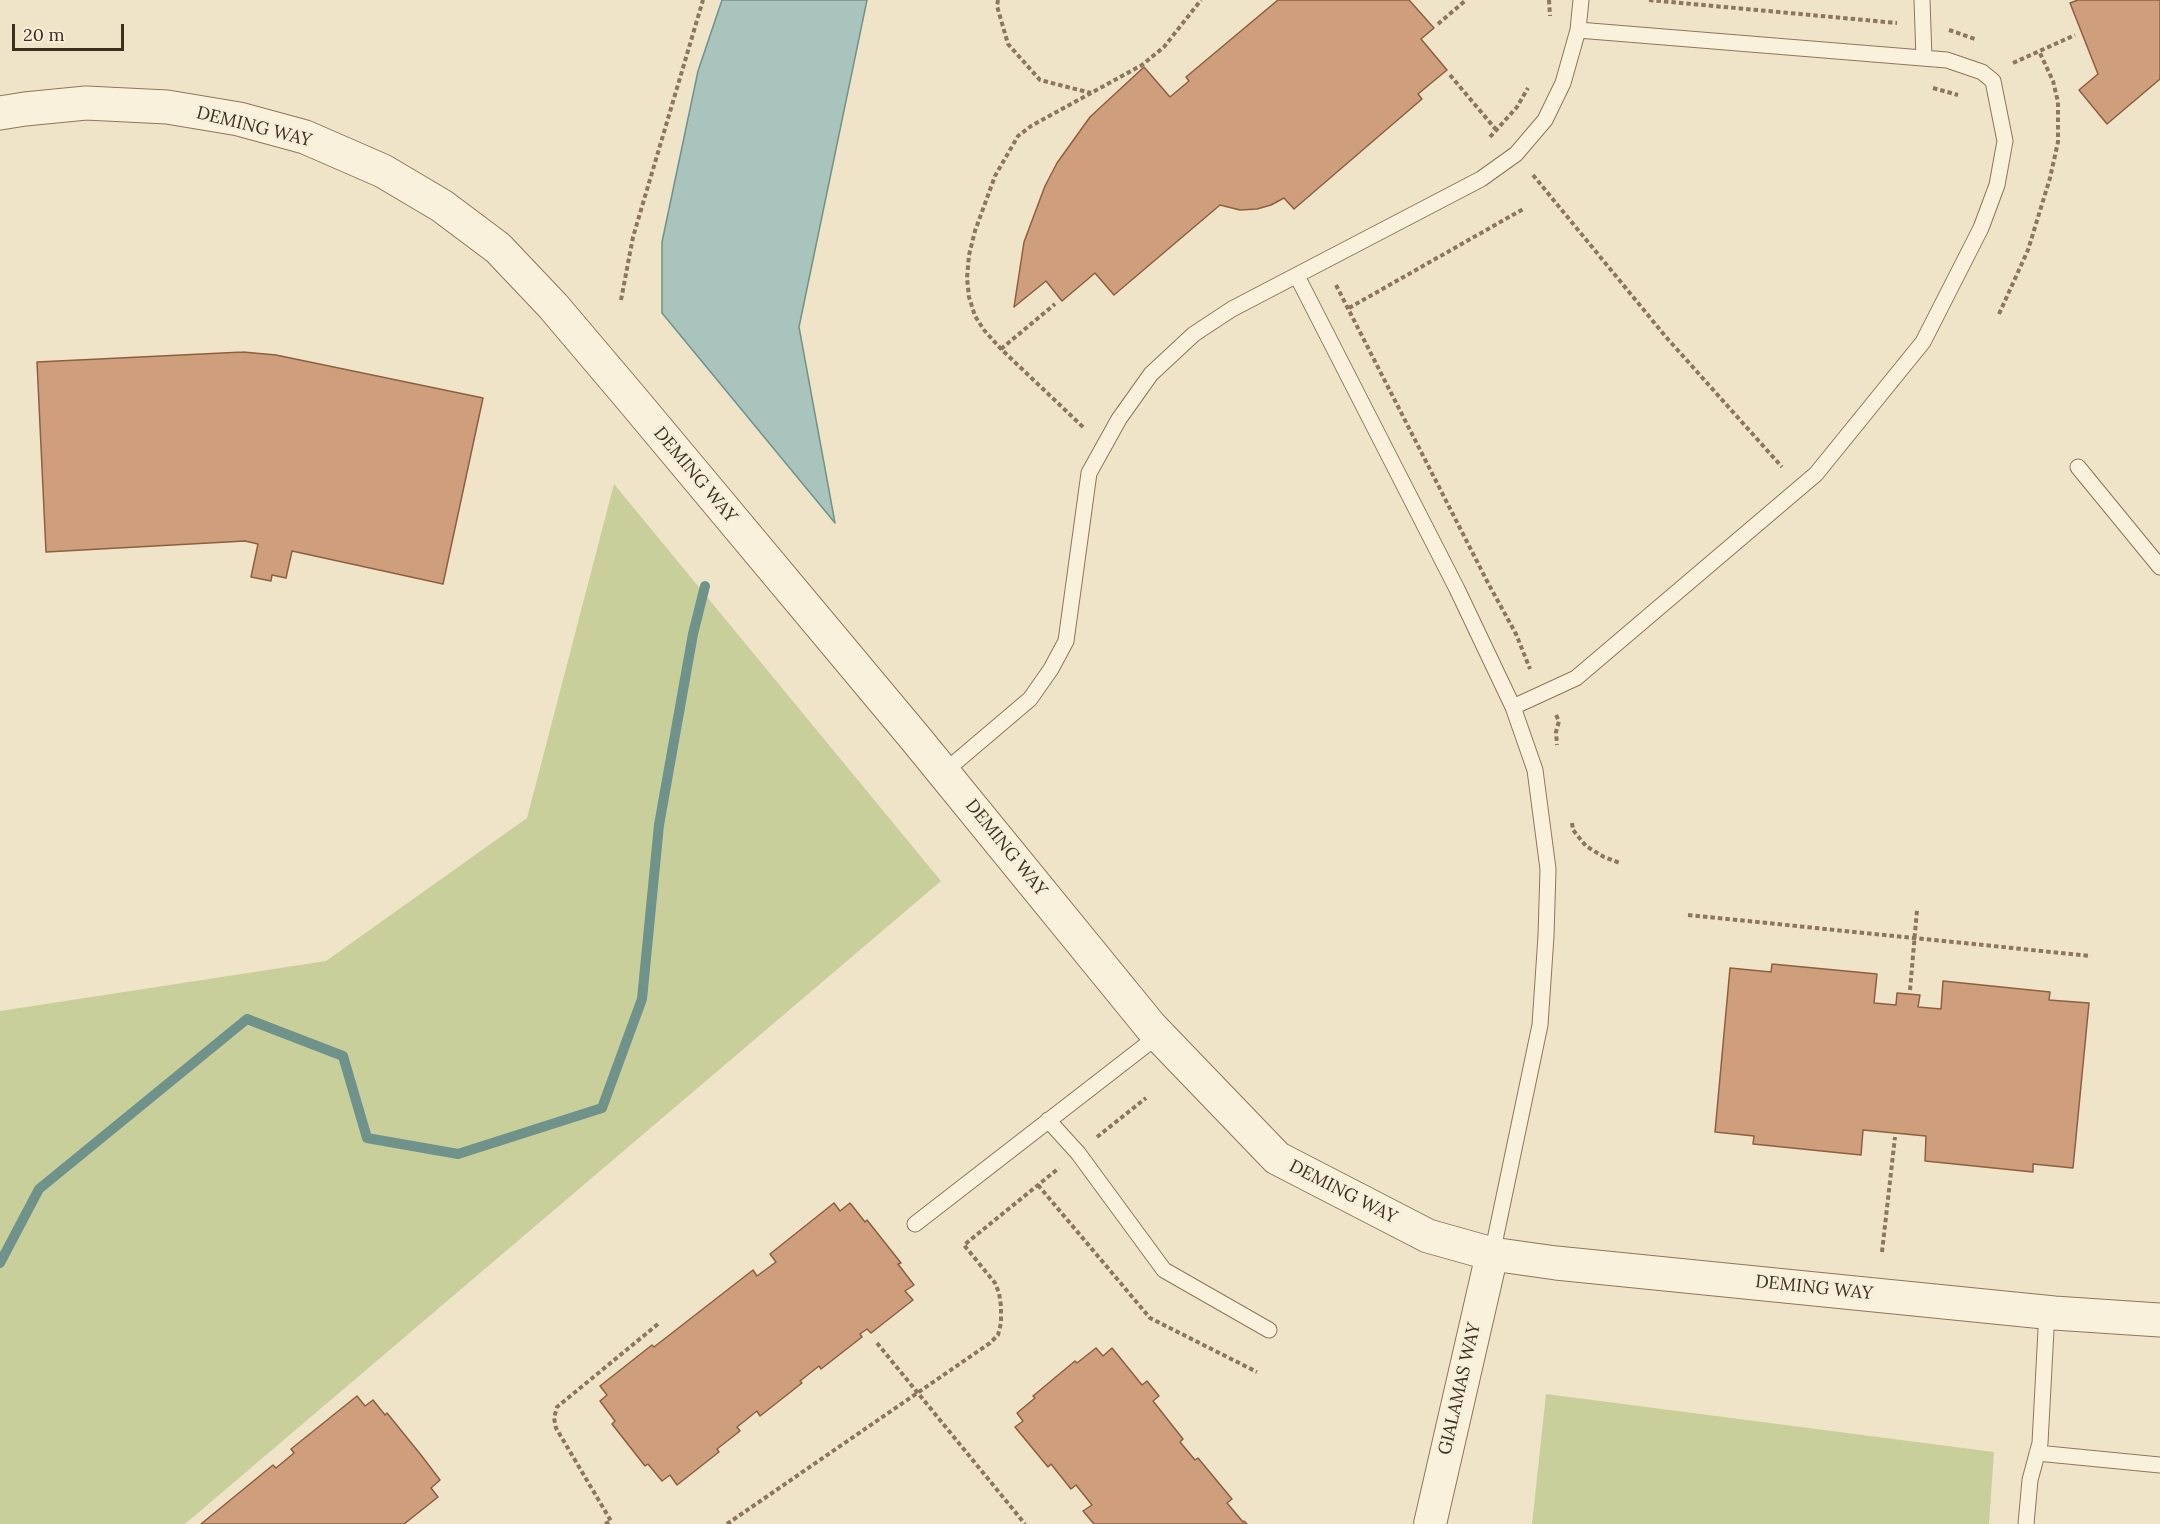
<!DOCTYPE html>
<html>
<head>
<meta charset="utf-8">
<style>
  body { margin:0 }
  #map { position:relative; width:2160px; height:1524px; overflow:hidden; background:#f0e4c8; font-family:Lora,serif }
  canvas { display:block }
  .scale { position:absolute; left:12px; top:24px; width:112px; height:27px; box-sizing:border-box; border:3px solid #3d2e20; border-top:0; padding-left:8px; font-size:18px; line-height:21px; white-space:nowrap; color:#3d2e20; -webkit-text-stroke:4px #f7eed8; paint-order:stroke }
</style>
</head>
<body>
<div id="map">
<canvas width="2160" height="1524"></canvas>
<div class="scale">20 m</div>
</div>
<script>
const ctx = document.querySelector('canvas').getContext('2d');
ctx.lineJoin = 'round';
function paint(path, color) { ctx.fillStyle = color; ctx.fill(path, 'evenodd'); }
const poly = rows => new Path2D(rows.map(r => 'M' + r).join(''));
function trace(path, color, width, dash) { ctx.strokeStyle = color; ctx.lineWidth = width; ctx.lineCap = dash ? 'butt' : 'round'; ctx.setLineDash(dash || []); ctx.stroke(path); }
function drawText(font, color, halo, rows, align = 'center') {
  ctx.font = font + ' Lora,serif'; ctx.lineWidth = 4.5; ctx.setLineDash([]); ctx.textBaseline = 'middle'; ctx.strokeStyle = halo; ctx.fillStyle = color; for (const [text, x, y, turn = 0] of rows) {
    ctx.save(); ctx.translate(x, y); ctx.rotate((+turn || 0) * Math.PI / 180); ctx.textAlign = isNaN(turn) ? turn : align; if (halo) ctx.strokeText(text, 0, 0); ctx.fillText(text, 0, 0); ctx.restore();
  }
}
paint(poly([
  [614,484,941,881,185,1524,0,1524,0,1011,326,961,527,818],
  [1546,1394,1994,1452,1989,1524,1532,1524]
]), '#c9cf9b');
const water = poly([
  [722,0,867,0,799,327,835,523,662,313,662,242,698,71,722,0]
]);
paint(water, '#a9c4bc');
trace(water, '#6f938a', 1.5);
trace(poly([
  [0,1263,39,1189,247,1019,343,1056,367,1138,458,1154,602,1108,642,999,659,825,693,634,705,586]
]), '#6f938a', 10);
const building = poly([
  [1278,0,1409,0,1434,28,1421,39,1447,70,1418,94,1422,99,1294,209,1284,198,1271,205,1257,209,1240,210,1220,205,1114,295,1095,273,1062,301,1046,281,1014,307,1024,242,1045,186,1057,163,1090,117,1144,67,1170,97,1189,81,1186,77,1278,0],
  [2078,0,2160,0,2160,79,2107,124,2079,90,2098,74,2070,3,2078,0],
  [243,352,276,355,483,398,443,584,292,551,286,578,272,575,271,581,251,577,258,544,245,541,46,552,37,362,243,352],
  [1772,964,1877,974,1874,1003,1896,1005,1897,993,1920,995,1918,1007,1941,1009,1943,981,2050,992,2049,1000,2089,1003,2073,1168,2033,1164,2033,1172,1925,1161,1926,1136,1863,1130,1861,1155,1753,1144,1754,1136,1715,1132,1730,968,1771,972,1772,964],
  [834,1203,840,1211,850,1203,865,1222,867,1220,901,1263,898,1264,914,1285,905,1291,913,1300,871,1333,867,1329,860,1334,862,1337,821,1369,819,1366,800,1381,802,1383,760,1416,757,1411,737,1427,740,1431,717,1449,719,1452,677,1485,670,1475,662,1481,648,1464,645,1466,612,1424,615,1421,600,1401,607,1395,600,1386,652,1345,654,1347,753,1270,757,1276,776,1262,770,1254,834,1203],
  [1096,1348,1103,1356,1112,1348,1142,1385,1147,1381,1159,1396,1153,1401,1183,1439,1180,1442,1195,1460,1198,1458,1232,1499,1227,1503,1243,1522,1244,1521,1247,1524,1094,1524,1083,1511,1092,1505,1076,1485,1071,1489,1051,1464,1048,1467,1015,1427,1023,1421,1017,1413,1035,1398,1033,1396,1075,1361,1077,1363,1096,1348],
  [357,1396,365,1406,373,1400,385,1415,387,1413,421,1455,440,1480,431,1488,438,1497,404,1524,201,1524,273,1465,276,1468,294,1453,291,1449,357,1396]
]);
paint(building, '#cf9f7d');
trace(building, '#8d5f41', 1.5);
const service = poly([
  [1922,0,1924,58],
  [1297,276,1457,589,1513,707,1535,770,1548,869,1546,936,1540,1025,1492,1254],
  [2078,467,2160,567],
  [1513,707,1576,678,1816,474,1923,342,1981,228,1997,185,2005,141,1993,81,1982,72,1947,60,1578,30],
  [944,772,1030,699,1051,669,1066,641,1089,473,1119,419,1151,374,1194,334,1232,309,1481,179,1516,154,1545,120,1563,83,1578,30,1581,0],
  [1048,1120,1078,1153,1164,1270,1269,1330],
  [915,1224,1159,1035],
  [2037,1453,2160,1465],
  [2026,1524,2030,1480,2040,1443,2047,1311]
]);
const minor = poly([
  [1430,1524,1492,1254]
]);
const tertiary = poly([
  [0,113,25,109,86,103,167,107,239,119,305,137,383,171,442,206,498,248,553,306,631,398,916,739,1151,1027,1277,1158,1428,1236,1492,1254,1556,1263,2054,1313,2160,1320]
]);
trace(service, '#8d765c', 17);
trace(minor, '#8d765c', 34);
trace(tertiary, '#8d765c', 35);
trace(poly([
  [998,0,997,6,1008,44,1040,80,1091,93],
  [1549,0,1550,16],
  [1649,0,1897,23],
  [1438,24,1466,0],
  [1949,30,1975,39],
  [2013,63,2075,35],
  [1450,75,1498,132],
  [1933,88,1958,95],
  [1490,137,1517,107,1528,88],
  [1533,175,1666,337,1782,467],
  [1336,285,1488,583,1516,634,1530,669],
  [621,300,633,237,703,0],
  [1349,308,1525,208],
  [1999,314,2028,250,2050,178,2058,142,2058,102,2053,81,2039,51],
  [1001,349,1055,304],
  [1083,427,1001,349,984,330,975,316,969,297,967,278,969,255,975,231,995,176,1018,136,1031,126,1142,65,1164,47,1201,0],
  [1556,715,1559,721,1556,732,1557,745],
  [1572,823,1573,830,1586,846,1604,857,1620,863],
  [1688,915,2091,956],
  [1910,990,1917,910],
  [1097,1137,1146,1098],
  [1038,1185,1150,1318,1257,1372],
  [1882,1252,1895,1137],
  [877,1343,1025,1524],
  [605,1524,611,1521,556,1428,554,1418,557,1407,658,1324],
  [727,1524,990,1343,998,1335,1001,1323,1001,1306,999,1293,995,1283,964,1245,1059,1168]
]), '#8d765c', 4, [4.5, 3]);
trace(service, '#faf1dc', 15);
trace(minor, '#faf1dc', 32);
trace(tertiary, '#faf1dc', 33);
drawText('18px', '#3d2e20', '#f7eed8', [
  ["DEMING WAY",254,127,14],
  ["DEMING WAY",695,475,50],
  ["DEMING WAY",1006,848,51],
  ["DEMING WAY",1343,1192,27],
  ["DEMING WAY",1814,1288,6],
  ["GIALAMAS WAY",1460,1389,-77]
]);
</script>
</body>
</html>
